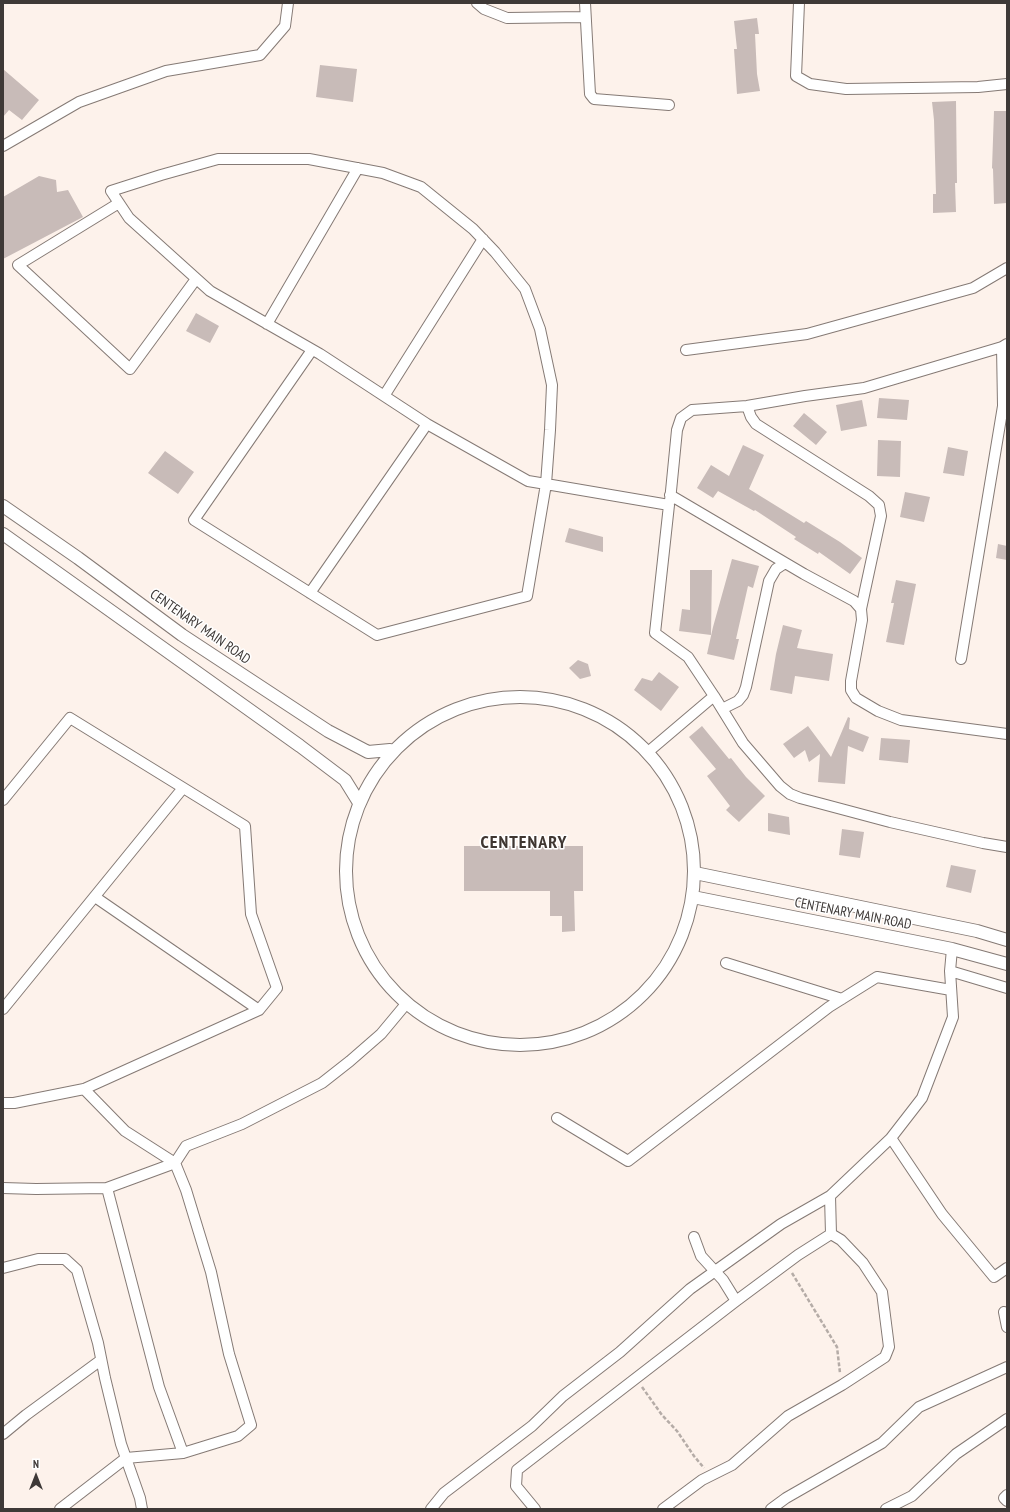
<!DOCTYPE html>
<html>
<head>
<meta charset="utf-8">
<style>
  body { margin:0 }
  #map { position:relative; width:1010px; height:1512px; overflow:hidden; background:#fdf2eb; font-family:"PT Sans Narrow",sans-serif }
  canvas { display:block }
  .frame { position:absolute; inset:0; border:4px solid #3e3937; pointer-events:none }
  .north { position:absolute; left:16px; top:1456px; width:40px; height:40px; -webkit-text-stroke:3px #fff; paint-order:stroke; rotate:0deg; font-size:11px; font-weight:700; line-height:16px; text-align:center; color:#3e3937 }
  .north::after { content:''; display:block; margin:auto; width:14px; height:18px; background:#3e3937; clip-path:polygon(50% 0,100% 100%,50% 72%,0 100%) }
</style>
</head>
<body>
<div id="map">
<canvas width="1010" height="1512"></canvas>
<div class="frame"></div>
<div class="north">N</div>
</div>
<script>
const ctx = document.querySelector('canvas').getContext('2d');
ctx.lineJoin = 'round';
function paint(path, color) { ctx.fillStyle = color; ctx.fill(path, 'evenodd'); }
const poly = rows => new Path2D(rows.map(r => 'M' + r).join(''));
function trace(path, color, width, dash) { ctx.strokeStyle = color; ctx.lineWidth = width; ctx.lineCap = dash ? 'butt' : 'round'; ctx.setLineDash(dash || []); ctx.stroke(path); }
function drawText(font, color, halo, rows, align = 'center') {
  ctx.font = font + ' "PT Sans Narrow",sans-serif'; ctx.lineWidth = 3; ctx.setLineDash([]); ctx.textBaseline = 'middle'; ctx.strokeStyle = halo; ctx.fillStyle = color; for (const [text, x, y, turn = 0] of rows) {
    ctx.save(); ctx.translate(x, y); ctx.rotate((+turn || 0) * Math.PI / 180); ctx.textAlign = isNaN(turn) ? turn : align; if (halo) ctx.strokeText(text, 0, 0); ctx.fillText(text, 0, 0); ctx.restore();
  }
}
paint(poly([
  [757,18,759,34,755,34,757,74,760,91,737,94,734,49,737,49,734,21],
  [320,65,357,69,353,102,316,97],
  [3,69,39,100,22,120,9,110,3,117],
  [956,101,957,183,955,183,956,212,933,213,933,194,936,194,934,120,932,102],
  [994,111,1007,111,1007,203,994,204,993,169,992,168],
  [39,176,56,180,57,192,68,190,83,217,3,259,3,197],
  [196,313,219,326,210,343,186,331],
  [879,398,909,400,907,420,877,418],
  [862,400,867,426,841,431,836,405],
  [804,413,827,432,816,445,793,426],
  [878,440,901,441,900,477,877,476],
  [743,445,764,455,749,489,804,523,806,521,840,542,862,558,850,574,819,552,818,554,794,539,796,537,755,510,754,511,718,491,713,498,697,488,711,465,729,476],
  [948,447,968,451,964,476,943,473],
  [165,451,194,472,178,494,148,473],
  [905,492,930,497,924,522,900,517],
  [569,528,603,537,603,552,565,542],
  [998,544,1007,546,1007,560,996,558],
  [732,559,759,566,753,588,748,586,736,639,739,639,734,660,707,654,713,627],
  [690,570,712,570,711,635,679,631,682,609,690,610],
  [896,580,916,584,904,645,886,642,894,603,891,603],
  [783,625,802,630,797,648,833,654,829,681,795,676,792,694,770,690,776,654],
  [578,660,588,664,591,676,580,679,569,668],
  [659,672,679,687,661,711,634,690,642,678,652,681],
  [848,717,850,718,849,729,869,737,863,752,848,746,845,784,818,782,820,754,809,762,805,750,794,758,783,744,808,726,831,757],
  [702,726,729,759,731,758,746,777,765,796,739,822,726,810,730,806,707,776,716,769,689,737],
  [881,738,910,740,908,763,879,760],
  [768,813,789,817,790,835,768,831],
  [842,829,864,832,860,858,839,855],
  [464,846,583,846,583,891,574,891,575,931,562,932,562,916,550,916,550,891,464,891],
  [951,865,976,870,971,893,946,887]
]), '#c8bbb8');
const minor = poly([
  [477,3,484,9,507,18,585,17],
  [585,3,590,94,594,99,669,105],
  [799,3,796,76,810,84,846,89,978,87,1007,84],
  [3,146,79,102,166,71,260,55,285,26,288,3],
  [119,203,18,265,130,369,196,279],
  [267,324,358,168],
  [1002,347,1003,406,1006,410],
  [312,350,194,520,377,635,527,596,546,484,550,430,552,385,540,329,525,289,495,252,473,229,421,187,383,173,309,159,218,159,161,175,111,191,129,218,210,291,320,354,427,424,528,481,546,484,669,505,655,633,688,657,714,696,648,752],
  [686,350,807,334,973,288,1007,268],
  [384,396,483,239],
  [747,406,751,417,756,424,869,496,879,505,881,516,861,609],
  [670,495,804,574,854,601,861,609,862,620,851,681,851,690,856,698,878,711,901,720,1007,734],
  [670,501,677,430,681,418,692,410,747,406,805,396,864,388,1002,347,1007,344],
  [310,593,427,424],
  [961,659,1003,406],
  [714,696,743,743,780,786,790,794,800,798,890,822,983,843,1007,847],
  [722,709,738,701,743,695,746,687,769,581,776,569,785,563],
  [3,800,70,718,245,826,251,914,277,988,259,1010,84,1089,14,1103,3,1103],
  [95,897,259,1010],
  [952,949,950,971,953,1017,922,1098,891,1138,942,1214,994,1277,1007,1268],
  [726,963,842,999],
  [950,971,1007,988],
  [3,1009,183,788],
  [84,1089,125,1131,175,1163],
  [557,1118,628,1161,829,1007,877,977,951,990],
  [3,1188,36,1189,107,1188,175,1163],
  [107,1188,159,1387,183,1453],
  [831,1234,830,1196,891,1138],
  [694,1237,701,1256,723,1280,736,1301],
  [3,1268,38,1259,65,1259,77,1270,98,1343,105,1378,121,1444,140,1498,142,1509],
  [1004,1312,1007,1327],
  [3,1434,26,1415,101,1360],
  [1007,1495,1004,1498,1007,1501],
  [60,1509,126,1458,183,1453,238,1436,251,1425,229,1354,211,1272,186,1190,175,1163,186,1146,242,1124,322,1083,350,1061,381,1034,406,1004],
  [431,1509,444,1493,532,1426,563,1396,620,1352,690,1289,781,1224,830,1196],
  [535,1509,516,1486,517,1470,736,1301,798,1255,831,1234,841,1240,863,1263,882,1292,889,1347,885,1357,842,1385,788,1416,732,1465,702,1480,663,1509],
  [771,1509,786,1498,882,1443,919,1407,1007,1367],
  [886,1509,912,1496,956,1454,1007,1419]
]);
const tertiary = poly([
  [3,506,78,558,182,635,328,731,368,752,390,750],
  [3,534,300,746,345,780,358,801],
  '346 871a174 174 0 1 1 348 0a174 174 0 1 1-348 0Z',
  [695,873,977,931,1007,940],
  [693,897,952,949,1007,964]
]);
trace(minor, '#857a75', 12);
trace(tertiary, '#857a75', 14);
trace(poly([
  [792,1273,837,1347,840,1373],
  [642,1387,662,1415,677,1431,694,1456,704,1468]
]), '#b5aca7', 2.5, [4, 2]);
trace(minor, '#fff', 10);
trace(tertiary, '#fff', 12);
drawText('14px', '#3e3937', '#fff', [
  ["CENTENARY MAIN ROAD",200,627,35],
  ["CENTENARY MAIN ROAD",853,914,11]
]);
ctx.letterSpacing = '1px';
drawText('bold 18px', '#3f3631', '#fff', [
  ["CENTENARY",524,843]
]);
ctx.letterSpacing = '0px';
</script>
</body>
</html>
